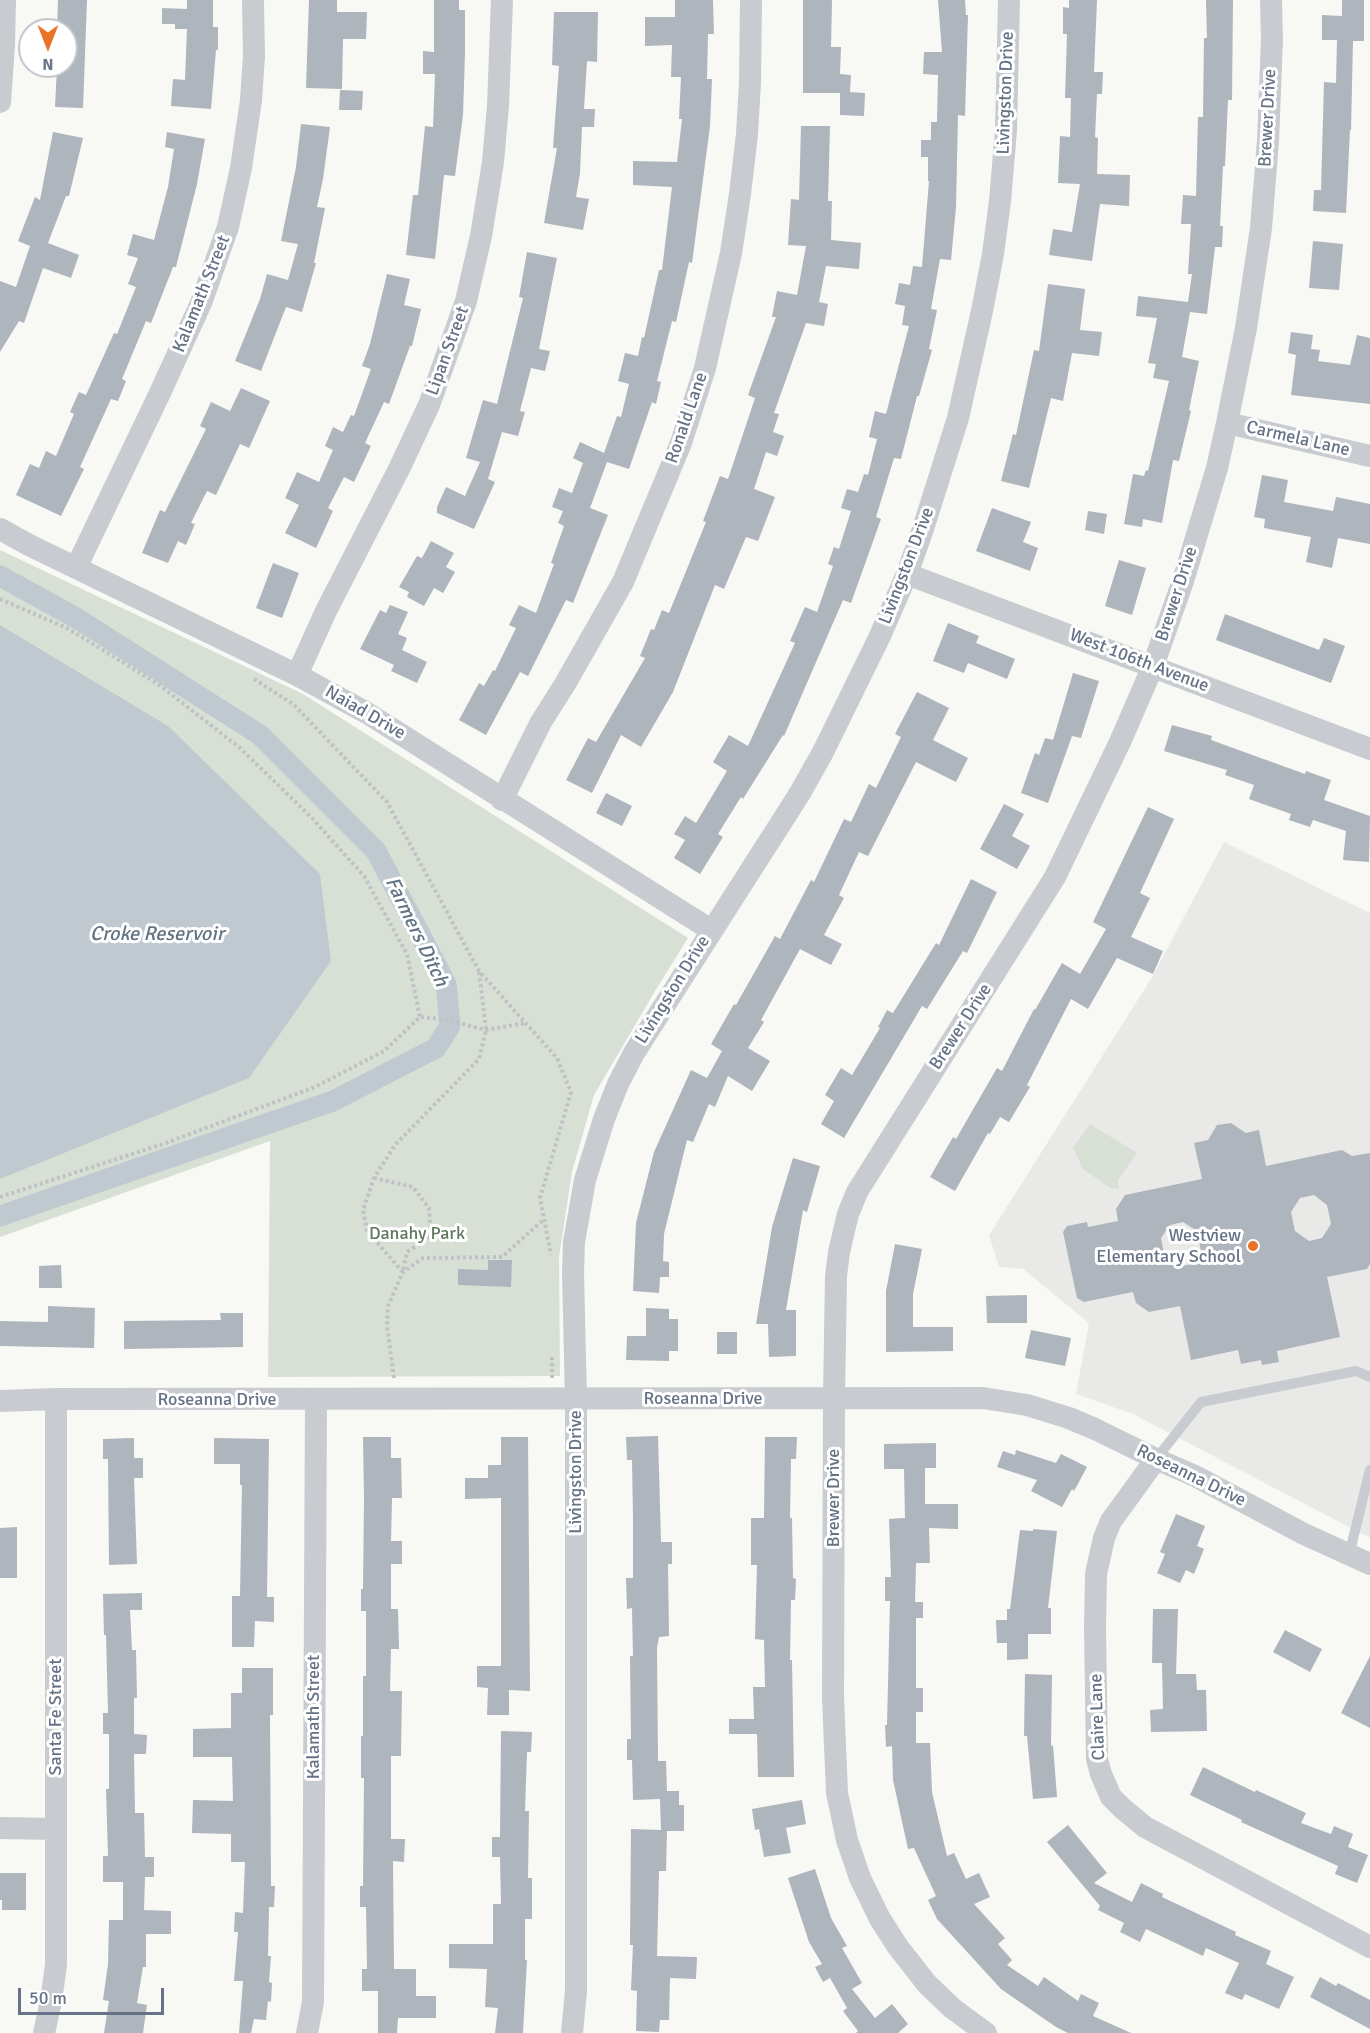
<!DOCTYPE html>
<html>
<head>
<meta charset="utf-8">
<style>
  body { margin:0 }
  #map { position:relative; width:1370px; height:2033px; overflow:hidden; background:#f8f8f5; font-family:Signika,sans-serif }
  canvas { display:block }
  .north { position:absolute; left:18px; top:18px; width:60px; height:60px; box-sizing:border-box; background:#fff; border:2px solid #c2c7cf; border-radius:50%; rotate:180deg; font-size:16px; font-weight:700; line-height:24px; text-align:center; color:#667387 }
  .north::after { content:''; display:block; margin:auto; width:21px; height:27px; background:#e87225; clip-path:polygon(50% 0,100% 100%,50% 72%,0 100%) }
  .scale { position:absolute; left:18px; top:1988px; width:146px; height:27px; box-sizing:border-box; border:3px solid #667387; border-top:0; padding-left:8px; font-size:18px; line-height:21px; white-space:nowrap; color:#667387; -webkit-text-stroke:4px #fff; paint-order:stroke }
</style>
</head>
<body>
<div id="map">
<canvas width="1370" height="2033"></canvas>
<div class="north">N</div>
<div class="scale">50 m</div>
</div>
<script>
const ctx = document.querySelector('canvas').getContext('2d');
ctx.lineJoin = 'round';
function paint(path, color) { ctx.fillStyle = color; ctx.fill(path, 'evenodd'); }
const poly = rows => new Path2D(rows.map(r => 'M' + r).join(''));
function trace(path, color, width, dash) { ctx.strokeStyle = color; ctx.lineWidth = width; ctx.lineCap = dash ? 'butt' : 'round'; ctx.setLineDash(dash || []); ctx.stroke(path); }
function drawText(font, color, halo, rows, align = 'center') {
  ctx.font = font + ' Signika,sans-serif'; ctx.lineWidth = 6; ctx.setLineDash([]); ctx.textBaseline = 'middle'; ctx.strokeStyle = halo; ctx.fillStyle = color; for (const [text, x, y, turn = 0] of rows) {
    ctx.save(); ctx.translate(x, y); ctx.rotate((+turn || 0) * Math.PI / 180); ctx.textAlign = isNaN(turn) ? turn : align; if (halo) ctx.strokeText(text, 0, 0); ctx.fillText(text, 0, 0); ctx.restore();
  }
}
paint(poly([
  [1224,842,1370,913,1370,1538,1133,1414,1076,1394,1089,1323,1023,1269,999,1267,989,1235,1151,979]
]), '#e9e9e8');
paint(poly([
  [0,550,303,694,688,938,655,991,594,1095,572,1172,559,1257,560,1376,268,1377,270,1141,0,1237],
  [1090,1124,1137,1153,1118,1180,1119,1188,1112,1189,1083,1169,1073,1148]
]), '#d8e0d6');
paint(poly([
  [0,625,168,726,320,874,331,961,249,1078,0,1179]
]), '#c1c9d0');
trace(poly([
  [0,576,78,619,260,735,376,851,446,984,450,1026,436,1048,333,1101,0,1216]
]), '#c1c9d0', 21);
paint(poly([
  [58,0,87,0,83,108,55,107,57,67,66,67,66,30,57,30],
  [187,0,213,0,213,27,218,27,218,50,216,50,211,109,171,106,173,79,185,80,187,29,175,29,175,24,162,24,162,8,187,9],
  [309,0,337,0,337,12,367,12,366,39,343,39,342,89,306,88],
  [434,0,459,0,459,10,465,10,465,53,463,115,455,176,444,175,435,259,406,255,413,195,418,195,425,126,433,127,435,74,423,74,423,51,434,52],
  [675,0,713,0,714,34,708,34,707,79,712,79,710,126,692,263,689,262,676,322,672,321,657,381,661,382,656,404,652,402,629,469,607,462,590,508,608,515,573,603,566,600,528,676,520,672,486,735,459,720,479,683,484,686,493,670,495,671,516,628,509,625,519,605,536,613,554,564,551,563,564,526,558,523,563,511,552,507,559,488,572,493,583,463,573,458,580,442,604,453,617,416,621,417,629,384,618,381,625,353,638,356,642,337,644,338,659,270,662,270,672,187,633,185,633,161,677,162,682,119,679,119,681,77,671,77,672,45,645,46,645,17,675,17],
  [803,0,832,0,831,47,841,47,840,74,851,75,850,92,865,93,864,116,840,115,840,93,803,93],
  [938,0,965,0,966,15,968,15,965,116,958,115,956,207,951,260,940,259,931,309,937,310,929,349,932,350,919,396,917,396,901,459,894,458,876,517,881,519,851,603,843,600,784,736,783,735,743,799,741,797,718,834,723,837,700,874,674,858,685,840,674,834,685,816,696,823,727,771,713,762,729,735,748,746,795,643,790,641,805,607,817,612,833,566,828,564,834,547,839,549,851,511,841,508,847,489,858,492,864,474,868,475,877,439,869,437,875,411,886,414,909,326,902,325,905,306,895,304,899,283,910,285,913,266,922,267,929,181,928,181,928,157,921,157,921,140,931,140,931,122,937,122,938,75,923,74,924,52,942,52],
  [1069,0,1097,0,1094,72,1103,72,1102,94,1097,94,1095,137,1098,138,1097,174,1130,175,1129,206,1100,204,1092,261,1049,255,1053,229,1072,232,1080,184,1058,183,1060,136,1070,137,1071,98,1065,98,1067,34,1063,34,1063,7,1069,8],
  [1206,0,1233,0,1232,100,1228,100,1225,166,1223,166,1220,226,1223,226,1222,247,1215,247,1207,314,1190,312,1182,357,1199,361,1189,410,1191,411,1179,461,1173,460,1162,523,1143,519,1142,527,1124,524,1133,474,1144,476,1146,470,1148,471,1169,381,1153,378,1156,364,1148,363,1157,318,1136,316,1138,296,1188,302,1192,274,1188,274,1191,224,1181,224,1183,195,1196,196,1198,117,1203,117,1204,38,1207,38],
  [1342,0,1364,0,1364,41,1353,41,1351,130,1350,130,1346,213,1313,211,1314,190,1321,190,1324,82,1336,83,1337,40,1322,40,1322,15,1342,16],
  [554,12,598,12,597,62,587,61,584,109,595,109,594,127,582,127,580,173,576,197,589,199,583,230,544,223,557,148,553,148,559,66,552,65],
  [340,90,363,91,362,110,339,110],
  [301,124,330,127,323,179,317,207,325,208,314,263,316,263,302,312,286,307,261,371,235,361,260,299,267,274,288,280,298,244,281,241,296,167],
  [801,126,830,126,828,201,832,201,831,240,861,243,859,269,826,266,819,302,828,304,824,326,806,323,774,413,779,414,773,432,784,436,777,456,766,452,754,489,775,497,758,541,746,537,724,589,715,585,673,692,641,747,621,735,592,793,566,780,588,738,596,742,645,658,640,656,651,629,654,630,662,610,669,613,706,522,703,521,720,476,728,479,755,398,748,395,776,317,772,317,777,291,797,295,806,246,788,245,791,199,799,200],
  [53,132,83,138,69,196,66,196,48,243,79,255,71,278,43,268,24,323,19,321,0,352,0,281,16,287,30,246,18,241,35,197,40,200],
  [167,132,205,139,197,184,176,267,173,267,151,323,146,321,122,379,126,381,118,401,111,399,80,467,84,469,61,516,16,495,30,464,39,468,46,451,56,456,74,414,70,412,79,392,86,395,114,333,117,334,136,287,128,284,138,258,127,255,133,234,154,240,168,187,174,149,165,147],
  [1313,241,1343,244,1339,290,1309,288],
  [527,252,557,258,539,349,550,351,545,371,531,368,520,411,525,412,518,436,502,432,488,479,495,482,474,529,437,513,437,507,446,487,465,496,480,462,466,458,483,400,497,404,523,298,519,297],
  [387,274,410,279,404,305,421,309,412,346,410,346,389,404,384,402,365,443,371,446,354,482,344,477,328,508,333,511,316,548,285,533,299,505,285,498,297,472,319,482,333,450,325,446,333,427,343,432,351,415,354,416,371,369,362,366,370,344],
  [1048,284,1085,289,1080,330,1102,332,1099,356,1072,353,1063,401,1051,398,1029,488,1001,481,1013,434,1016,435,1034,350,1039,351],
  [1291,332,1313,335,1311,349,1320,350,1318,361,1350,365,1357,335,1370,338,1370,404,1291,395,1296,355,1288,353],
  [241,388,270,401,249,448,240,444,216,495,207,491,191,523,195,524,186,545,178,541,168,563,142,553,160,510,165,512,206,429,200,426,211,402,230,411],
  [1262,475,1288,480,1284,502,1333,511,1336,497,1370,504,1370,544,1338,538,1332,568,1306,562,1311,537,1264,528,1265,519,1254,517],
  [992,508,1031,522,1023,542,1038,548,1030,571,976,551],
  [1088,511,1107,514,1104,534,1085,530],
  [431,541,454,553,446,567,455,572,443,593,434,588,424,606,407,597,409,592,399,587,417,556,422,558],
  [1119,560,1146,568,1132,615,1105,606],
  [273,563,299,573,282,618,256,608],
  [390,605,408,612,398,634,407,638,402,650,427,662,417,683,391,671,394,665,360,649,380,610,386,613],
  [1225,614,1319,650,1324,638,1345,646,1331,683,1216,640],
  [948,623,979,636,976,643,1015,659,1007,679,968,663,964,673,933,661],
  [1073,673,1099,681,1081,738,1072,736,1048,803,1021,793,1035,753,1039,755,1045,738,1053,740],
  [917,692,949,708,933,740,968,758,956,782,916,762,868,856,859,852,839,895,844,898,824,935,842,944,831,965,800,949,761,1020,764,1022,748,1048,770,1061,752,1091,728,1076,715,1107,709,1104,693,1142,687,1140,664,1234,663,1261,669,1262,669,1277,660,1277,659,1293,633,1291,636,1223,654,1152,691,1070,707,1078,722,1051,711,1044,734,1004,736,1005,775,936,780,939,811,880,814,882,844,819,851,822,869,784,876,788,901,737,895,734],
  [1172,725,1212,736,1211,740,1305,774,1306,771,1331,780,1324,800,1370,816,1369,862,1343,860,1346,831,1313,820,1310,827,1289,820,1291,814,1249,799,1254,785,1225,775,1227,770,1164,751],
  [606,793,632,806,622,826,596,813],
  [1004,804,1024,814,1012,836,1030,846,1017,869,980,849],
  [1148,807,1174,819,1140,893,1150,898,1131,937,1163,951,1153,974,1117,958,1088,1009,1071,999,1027,1085,1030,1087,1009,1122,1000,1117,990,1134,988,1133,955,1191,930,1177,953,1137,956,1139,997,1068,1002,1071,1034,1009,1035,1010,1062,963,1080,974,1106,929,1093,922],
  [971,879,997,892,967,953,963,951,927,1009,922,1006,844,1138,821,1124,834,1101,825,1095,841,1068,852,1075,880,1028,878,1027,887,1010,893,1013,936,943,939,945],
  [1231,1123,1246,1133,1259,1130,1266,1166,1342,1150,1352,1156,1370,1153,1370,1264,1367,1269,1327,1277,1340,1337,1277,1351,1279,1362,1262,1365,1261,1360,1241,1364,1238,1350,1191,1360,1180,1306,1149,1312,1136,1303,1133,1292,1084,1302,1077,1298,1063,1232,1067,1226,1087,1222,1088,1227,1118,1221,1116,1209,1125,1195,1202,1179,1194,1143,1208,1140,1217,1125],
  [1314,1195,1327,1205,1331,1224,1322,1238,1309,1241,1295,1231,1291,1212,1300,1198],
  [1183,1222,1197,1231,1201,1251,1192,1264,1178,1267,1165,1258,1161,1238,1170,1225],
  [793,1158,820,1166,807,1212,803,1210,786,1310,796,1310,796,1356,769,1357,768,1324,756,1324,772,1227],
  [895,1244,922,1249,913,1294,913,1327,953,1327,953,1351,886,1352,886,1291],
  [488,1260,512,1260,511,1287,458,1285,458,1269,488,1270],
  [61,1265,62,1288,39,1288,39,1266],
  [1027,1295,1027,1323,987,1323,986,1296],
  [48,1306,95,1308,94,1348,0,1346,0,1321,48,1322],
  [646,1308,669,1309,669,1319,678,1319,678,1351,669,1351,669,1361,626,1360,627,1336,646,1336],
  [220,1313,243,1313,243,1347,124,1349,124,1321,221,1320],
  [1031,1330,1071,1338,1065,1366,1025,1358],
  [717,1332,737,1332,737,1354,717,1354],
  [658,1436,661,1542,672,1542,672,1564,668,1564,669,1636,659,1637,657,1648,658,1761,666,1761,667,1791,679,1791,679,1805,684,1805,684,1831,667,1831,666,1871,659,1871,657,1956,697,1957,696,1979,670,1978,669,2020,660,2020,659,2032,636,2031,637,1991,631,1990,633,1945,630,1945,631,1829,661,1830,660,1799,633,1800,632,1760,627,1760,627,1739,631,1739,630,1656,633,1656,632,1608,627,1609,626,1578,633,1578,633,1517,632,1460,627,1460,626,1437],
  [363,1437,391,1437,391,1458,401,1458,402,1498,392,1498,391,1541,402,1541,402,1564,391,1564,391,1609,398,1609,399,1649,391,1649,390,1691,402,1691,401,1756,391,1756,391,1839,405,1839,404,1862,393,1861,394,1969,416,1969,416,1996,436,1996,436,2018,398,2018,397,2033,378,2033,378,1991,362,1991,362,1969,367,1969,366,1907,360,1907,360,1886,363,1886,364,1778,361,1778,361,1736,363,1736,363,1676,366,1676,366,1611,361,1611,361,1589,363,1589,364,1499],
  [501,1437,528,1437,530,1691,509,1690,509,1715,487,1715,488,1688,477,1687,477,1666,501,1666,501,1498,465,1499,465,1478,488,1478,488,1465,501,1465],
  [765,1437,797,1437,796,1459,791,1459,790,1518,792,1518,793,1578,796,1579,795,1600,791,1600,790,1660,792,1660,794,1777,758,1777,757,1734,729,1734,729,1719,754,1719,753,1687,765,1687,764,1640,755,1639,757,1565,751,1565,751,1518,764,1518],
  [134,1438,134,1458,143,1458,143,1478,134,1478,137,1564,109,1565,108,1459,103,1459,103,1439],
  [214,1438,269,1439,267,1597,274,1597,274,1622,255,1621,254,1647,232,1647,232,1596,240,1596,242,1485,240,1485,240,1464,214,1464],
  [936,1443,936,1468,925,1468,925,1504,958,1504,958,1529,929,1528,930,1563,916,1563,915,1602,923,1602,923,1618,916,1618,916,1688,923,1688,923,1712,916,1712,916,1743,930,1743,932,1792,947,1856,954,1853,966,1879,979,1873,990,1897,974,1904,1005,1938,998,1944,1012,1960,1007,1965,1038,1986,1044,1977,1078,2001,1081,1994,1099,2003,1093,2016,1131,2033,1068,2033,1056,2027,1001,1989,937,1919,928,1900,936,1896,914,1848,908,1849,893,1780,892,1746,886,1747,885,1725,887,1725,890,1601,885,1601,885,1577,891,1577,889,1519,905,1518,904,1469,884,1469,884,1444],
  [1016,1450,1056,1463,1061,1454,1087,1467,1074,1491,1072,1489,1062,1507,1031,1491,1037,1480,997,1467,1003,1451,1015,1455],
  [1176,1514,1205,1526,1197,1546,1204,1549,1194,1574,1186,1570,1180,1583,1157,1573,1165,1554,1160,1552],
  [17,1527,17,1578,0,1578,0,1528],
  [1033,1529,1057,1531,1048,1608,1051,1608,1051,1634,1028,1634,1028,1659,1007,1660,1007,1643,997,1643,996,1620,1007,1620,1007,1609,1010,1609,1020,1530,1033,1531],
  [142,1593,142,1610,130,1610,132,1650,136,1650,137,1698,134,1698,134,1734,147,1735,146,1754,134,1754,135,1813,144,1813,145,1857,154,1857,154,1877,145,1877,144,1910,171,1911,171,1934,146,1934,146,1967,143,1967,137,2003,147,2005,143,2033,104,2033,109,2001,103,2000,108,1964,109,1920,123,1920,123,1882,103,1882,103,1856,108,1856,106,1789,109,1789,109,1734,103,1734,103,1713,108,1713,106,1635,104,1635,103,1594],
  [1153,1609,1178,1609,1176,1674,1196,1674,1197,1690,1206,1690,1207,1731,1151,1732,1150,1710,1163,1709,1162,1663,1152,1663],
  [1285,1630,1322,1649,1310,1672,1273,1652],
  [1370,1656,1370,1728,1341,1713],
  [242,1668,273,1668,273,1715,270,1715,271,1886,275,1886,274,1907,269,1907,268,1956,271,1956,269,1982,272,1983,271,2002,268,2001,266,2020,254,2019,251,2033,239,2033,243,1981,234,1981,238,1932,234,1932,235,1912,243,1913,245,1862,231,1862,231,1834,192,1833,193,1800,233,1801,232,1757,193,1757,193,1729,231,1728,231,1693,242,1693],
  [1025,1674,1052,1675,1051,1746,1053,1745,1057,1797,1033,1799,1027,1736,1024,1736],
  [501,1731,532,1732,531,1752,527,1752,525,1811,529,1811,528,1878,532,1878,532,1919,525,1919,525,1960,527,1960,523,2033,495,2033,498,2008,485,2007,487,1969,449,1968,449,1944,493,1944,493,1904,501,1904,500,1857,492,1857,492,1837,500,1837],
  [1203,1767,1255,1792,1256,1790,1306,1813,1301,1823,1331,1834,1334,1826,1353,1834,1348,1847,1368,1855,1357,1883,1335,1874,1338,1866,1241,1822,1242,1820,1190,1795],
  [802,1800,806,1824,786,1828,791,1853,764,1857,759,1829,755,1830,752,1809],
  [1068,1825,1107,1873,1094,1883,1132,1902,1141,1883,1163,1894,1162,1897,1236,1932,1235,1935,1271,1951,1266,1964,1294,1977,1279,2009,1245,1994,1242,2000,1225,1993,1239,1963,1206,1948,1203,1956,1146,1929,1140,1942,1120,1932,1124,1923,1098,1910,1100,1906,1047,1842],
  [815,1869,831,1918,847,1946,842,1948,862,1983,852,1989,875,2018,892,2004,908,2024,898,2033,856,2033,858,2031,843,2011,847,2008,830,1978,823,1982,815,1967,822,1964,809,1942,788,1878],
  [0,1873,26,1873,26,1910,2,1910,2,1900,0,1900],
  [1320,1977,1336,1986,1338,1983,1370,2000,1370,2029,1310,1997]
]), '#aeb5bc');
trace(poly([
  [0,599,67,628,158,684,240,748,312,818,364,876,407,954,420,1017],
  [254,679,293,704,387,802,479,971,557,1058,571,1092,540,1198,551,1255],
  [374,1178,413,1187,429,1208,431,1236,407,1252,403,1271],
  [0,1197,166,1143,315,1087,384,1051,420,1017,443,1019,486,1030,525,1023],
  [403,1272,367,1231,363,1210,374,1178,395,1145,479,1059,486,1030,479,971],
  [394,1378,387,1326,388,1306,403,1272,423,1258,502,1257,543,1220],
  [552,1378,552,1356]
]), '#bfc1c4', 4, [3, 3]);
trace(poly([
  [1156,1459,1201,1402,1356,1371,1370,1377],
  [1349,1555,1370,1470]
]), '#c8cbcf', 10);
trace(poly([
  [0,102,4,45,5,0],
  [1227,423,1370,456],
  [0,529,29,545,297,675,367,713,711,930],
  [76,568,159,395,201,303,228,227,241,168,251,100,254,56,253,0],
  [907,574,1370,749],
  [297,675,326,611,400,467,429,405,466,301,481,236,493,162,498,106,502,0],
  [502,800,541,722,565,684,623,582,681,443,705,368,731,253,740,194,747,134,750,83,751,0],
  [0,1401,56,1399,983,1398,1027,1405,1069,1418,1095,1429,1156,1459,1195,1476,1304,1534,1370,1564],
  [1156,1459,1111,1521,1104,1538,1096,1574,1095,1627,1097,1759,1101,1774,1111,1797,1122,1808,1145,1827,1370,1947],
  [0,1828,56,1829],
  [44,2033,51,2001,56,1965,56,1399],
  [307,2033,313,2002,316,1400],
  [572,2033,576,1991,576,1400,573,1272,574,1242,585,1180,604,1119,618,1084,634,1053,800,793,823,752,879,638,907,574,923,529,958,418,982,311,993,254,1000,201,1006,130,1009,0],
  [986,2033,952,2008,927,1984,898,1947,880,1919,860,1878,847,1840,837,1793,833,1698,834,1398,836,1276,839,1252,848,1214,857,1192,1055,877,1120,742,1153,666,1183,581,1217,468,1227,423,1246,328,1261,228,1268,141,1272,40,1271,0]
]), '#c8cbcf', 22);
for (const [x, y, r, color] of [
  [1253,1246,6,"#e87225"]
]) { const dot = new Path2D(); dot.arc(x, y, r, 0, 2 * Math.PI); ctx.fillStyle = color; ctx.fill(dot); trace(dot, '#fff', 2); }
drawText('18px', '#667387', '#fff', [
  ["Livingston Drive",1006,93,-88],
  ["Brewer Drive",1268,118,-87],
  ["Kalamath Street",202,294,-68],
  ["Lipan Street",448,351,-70],
  ["Ronald Lane",687,418,-71],
  ["Carmela Lane",1298,439,13],
  ["Livingston Drive",907,566,-69],
  ["Brewer Drive",1177,594,-72],
  ["West 106th Avenue",1139,661,21],
  ["Naiad Drive",365,713,30],
  ["Livingston Drive",673,990,-58],
  ["Brewer Drive",961,1027,-57],
  ["Roseanna Drive",703,1399],
  ["Roseanna Drive",217,1400],
  ["Livingston Drive",576,1472,-90],
  ["Roseanna Drive",1191,1476,26],
  ["Brewer Drive",834,1498,-90],
  ["Santa Fe Street",56,1717,-90],
  ["Kalamath Street",314,1717,-90],
  ["Claire Lane",1098,1717,-92]
]);
drawText('18px', '#627961', '#fff', [
  ["Danahy Park",417,1234]
]);
drawText('18px', '#667387', '#fff', [
  ["Westview",1241,1236],
  ["Elementary School",1241,1257]
], 'right');
drawText('italic 20px', '#627483', '#fff', [
  ["Farmers Ditch",416,932,64],
  ["Croke Reservoir",157,935]
]);
</script>
</body>
</html>
